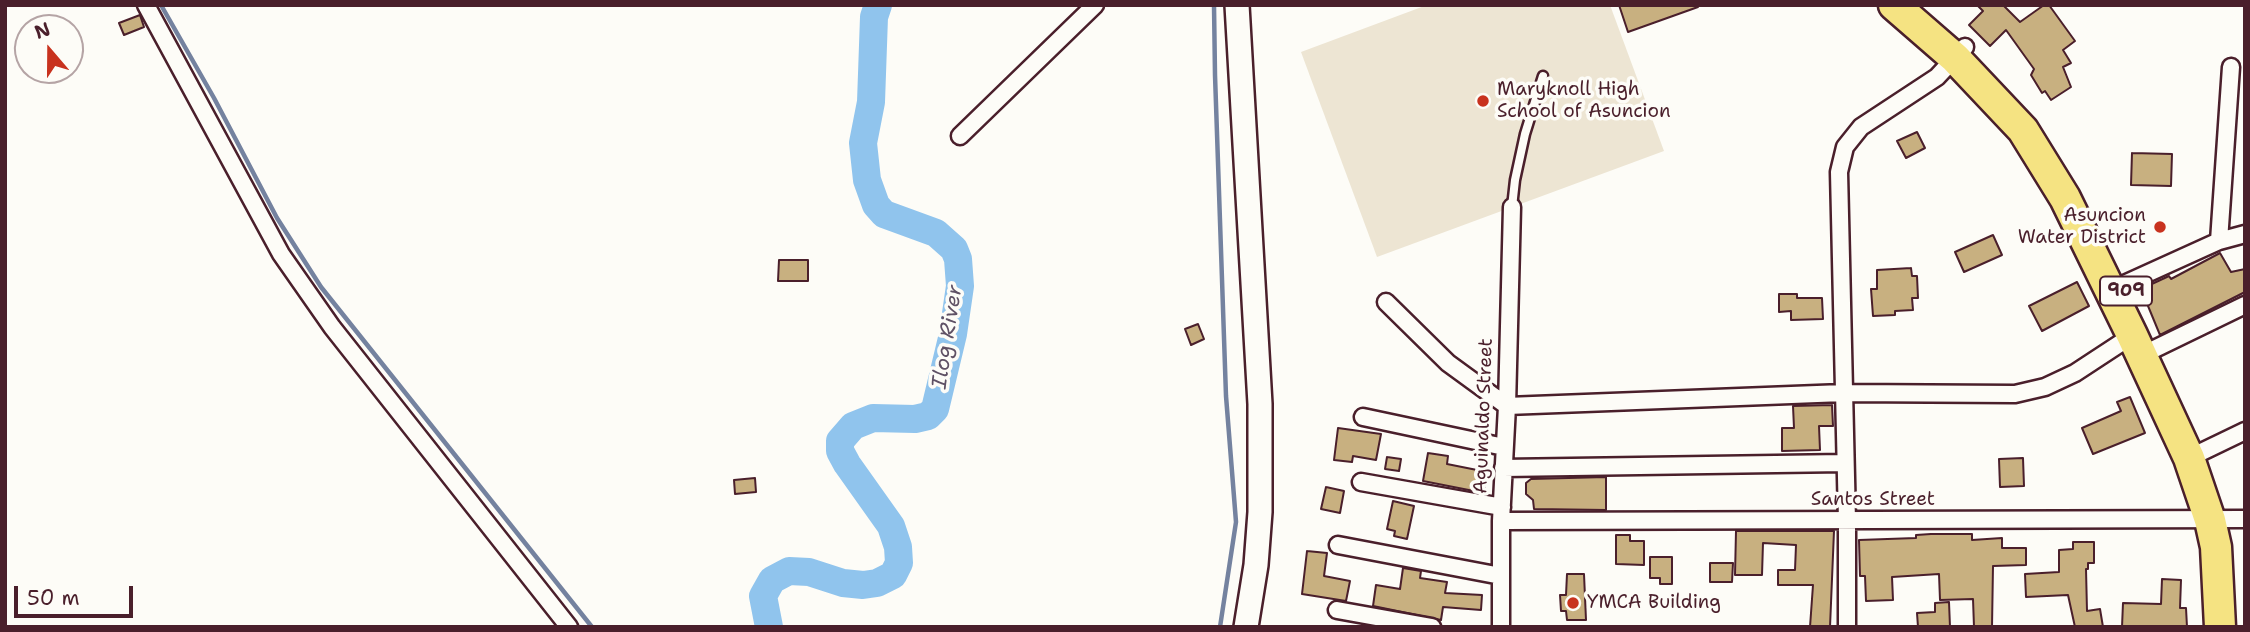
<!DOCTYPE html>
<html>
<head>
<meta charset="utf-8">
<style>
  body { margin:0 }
  #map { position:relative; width:2250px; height:632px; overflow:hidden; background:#fdfcf7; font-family:"Shantell Sans",sans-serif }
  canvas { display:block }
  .frame { position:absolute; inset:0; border:7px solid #4a1f2b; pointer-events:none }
  .north { position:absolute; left:14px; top:14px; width:70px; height:70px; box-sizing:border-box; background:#fdfcf7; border:2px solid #b5a4a5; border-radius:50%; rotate:340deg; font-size:19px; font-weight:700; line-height:28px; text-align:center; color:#4a1f2b }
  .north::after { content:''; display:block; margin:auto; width:24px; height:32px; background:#c8321e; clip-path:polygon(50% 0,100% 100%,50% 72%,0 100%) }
  .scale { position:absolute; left:14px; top:586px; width:119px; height:32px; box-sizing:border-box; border:4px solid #4a1f2b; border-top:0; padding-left:9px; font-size:21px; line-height:24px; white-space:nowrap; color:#4a1f2b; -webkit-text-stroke:5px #fdfcf7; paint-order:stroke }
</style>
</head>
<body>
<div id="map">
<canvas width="2250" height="632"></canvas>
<div class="frame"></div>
<div class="north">N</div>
<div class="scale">50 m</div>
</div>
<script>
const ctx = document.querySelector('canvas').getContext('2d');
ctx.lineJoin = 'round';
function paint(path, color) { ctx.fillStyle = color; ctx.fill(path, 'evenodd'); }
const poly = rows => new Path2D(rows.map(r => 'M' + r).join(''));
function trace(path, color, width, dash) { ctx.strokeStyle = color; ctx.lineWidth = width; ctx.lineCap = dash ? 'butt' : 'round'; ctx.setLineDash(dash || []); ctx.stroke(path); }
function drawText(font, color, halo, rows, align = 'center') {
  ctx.font = font + ' "Shantell Sans",sans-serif'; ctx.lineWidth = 7; ctx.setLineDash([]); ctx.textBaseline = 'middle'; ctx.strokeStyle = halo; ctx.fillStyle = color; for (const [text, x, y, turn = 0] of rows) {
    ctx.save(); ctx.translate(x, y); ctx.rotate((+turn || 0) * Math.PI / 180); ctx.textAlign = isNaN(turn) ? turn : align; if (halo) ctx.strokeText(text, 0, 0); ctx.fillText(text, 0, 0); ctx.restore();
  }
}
paint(poly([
  [1427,5,1610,5,1664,151,1377,257,1301,52]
]), '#ede5d3');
trace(poly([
  [161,5,214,98,277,218,321,287,592,627],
  [1214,5,1215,75,1226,396,1236,522,1220,627]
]), '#74829f', 4.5);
trace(poly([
  [769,627,763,596,772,580,789,571,809,572,843,583,863,585,877,583,893,575,899,563,898,547,891,526,847,464,840,451,840,441,853,426,873,418,915,419,928,416,935,409,953,334,960,286,958,259,954,249,936,233,884,214,876,205,867,180,863,143,871,102,874,17,878,5]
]), '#90c4ed', 28);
const building = poly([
  [1619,5,1698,5,1698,7,1628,32,1619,5],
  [1977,5,2003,5,2020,22,2044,5,2049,5,2075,41,2063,50,2071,63,2063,67,2071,87,2051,100,2045,91,2042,93,2031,75,2034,69,2006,30,1990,46,1969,25,1983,11,1977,5],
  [140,15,144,27,124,35,119,23,140,15],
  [1917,132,1925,148,1906,158,1897,141,1917,132],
  [2132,153,2172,154,2171,186,2131,185,2132,153],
  [1993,235,2002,255,1964,272,1955,252,1993,235],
  [2220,253,2231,272,2245,269,2245,292,2160,335,2141,289,2169,276,2171,279,2220,253],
  [779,260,808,260,808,281,778,281,779,260],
  [1911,268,1912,276,1917,276,1918,298,1912,298,1913,310,1895,311,1895,315,1873,316,1871,289,1877,289,1877,270,1911,268],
  [2077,282,2089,306,2042,331,2029,306,2077,282],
  [1779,294,1797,294,1797,298,1822,298,1823,319,1791,320,1791,311,1779,312,1779,294],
  [1198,324,1204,339,1191,345,1185,329,1198,324],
  [2130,397,2145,433,2093,454,2082,428,2121,411,2117,402,2130,397],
  [1832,405,1833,426,1819,426,1820,450,1782,451,1782,428,1794,428,1793,406,1832,405],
  [1338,428,1381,434,1376,460,1353,456,1352,462,1334,460,1338,428],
  [1428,453,1448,456,1447,464,1487,472,1484,493,1423,481,1428,453],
  [1387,457,1401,459,1399,471,1385,469,1387,457],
  [2023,458,2024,486,2000,487,1999,459,2023,458],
  [1606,477,1606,510,1534,509,1533,500,1526,494,1526,483,1531,479,1606,477],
  [755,478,756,492,735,494,734,480,755,478],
  [1326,487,1344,491,1340,513,1321,509,1326,487],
  [1393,501,1414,506,1407,539,1394,536,1395,531,1387,529,1393,501],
  [1736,531,1834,531,1830,627,1810,627,1813,585,1778,585,1778,570,1795,570,1796,545,1763,543,1762,575,1735,575,1736,531],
  [1931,534,1972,534,1972,540,2002,538,2002,548,2026,548,2026,565,1993,566,1992,627,1974,627,1973,599,1940,600,1939,574,1892,577,1893,600,1866,601,1865,576,1860,576,1859,540,1916,538,1916,535,1931,534],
  [1616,535,1630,535,1630,541,1644,541,1644,565,1616,564,1616,535],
  [2073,542,2094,542,2094,563,2088,563,2088,569,2086,569,2087,611,2100,609,2103,627,2075,627,2068,595,2026,597,2025,574,2059,572,2059,550,2073,549,2073,542],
  [1307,551,1327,553,1324,576,1350,581,1346,601,1302,594,1307,551],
  [1650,557,1672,557,1672,584,1660,584,1660,578,1650,578,1650,557],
  [1710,563,1733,563,1732,582,1710,582,1710,563],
  [1403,568,1421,571,1420,578,1447,582,1445,593,1482,595,1481,610,1443,607,1441,620,1373,606,1376,585,1400,589,1403,568],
  [1567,574,1584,574,1586,620,1567,620,1566,611,1561,611,1560,595,1566,595,1567,574],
  [2162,579,2181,580,2180,608,2186,608,2187,627,2122,627,2123,603,2161,604,2162,579],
  [1949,602,1950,627,1918,627,1917,613,1935,612,1935,603,1949,602]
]);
paint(building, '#c8b080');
trace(building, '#4a1f2b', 2);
const lane = poly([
  [1512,207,1515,180,1525,134,1543,76]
]);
const street = poly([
  [146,5,281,254,332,327,569,627],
  [960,136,1095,5],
  [2219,241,2231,67],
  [2111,290,2219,241,2245,234],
  [1386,302,1448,363,1507,406,1843,393,2015,394,2045,387,2075,373,2136,333],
  [2142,355,2245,305],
  [1363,417,1504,447],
  [2189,458,2245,431],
  [1503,468,1844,463],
  [1361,482,1502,507],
  [1501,521,2245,519],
  [1338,545,1501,576],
  [1337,610,1432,627],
  [1501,627,1501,521,1507,406,1512,207],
  [1847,627,1847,521,1839,172,1845,147,1861,127,1937,77,1965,47]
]);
const secondary = poly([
  [1237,5,1260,404,1260,512,1256,565,1246,627]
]);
const highway = poly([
  [1894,5,1955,58,2023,130,2065,198,2132,335,2189,458,2210,520,2216,547,2220,627]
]);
trace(lane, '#4a1f2b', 13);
trace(street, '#4a1f2b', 21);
trace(secondary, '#4a1f2b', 28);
trace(highway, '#4a1f2b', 35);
trace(lane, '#fdfcf7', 8);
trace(street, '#fdfcf7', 16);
trace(secondary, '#fdfcf7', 23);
trace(highway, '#f5e382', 30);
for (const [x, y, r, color] of [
  [1483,101,7,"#c8321e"],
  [2160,227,7,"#c8321e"],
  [1573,603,7,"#c8321e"]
]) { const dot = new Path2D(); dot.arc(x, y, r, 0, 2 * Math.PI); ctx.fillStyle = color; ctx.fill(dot); trace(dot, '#fdfcf7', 2.5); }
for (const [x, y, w] of [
  [2126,291,52]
]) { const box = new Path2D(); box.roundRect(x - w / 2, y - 14.5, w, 29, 5); ctx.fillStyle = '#fdfcf7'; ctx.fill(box); trace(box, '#4a1f2b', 2); }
drawText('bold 18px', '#4a1f2b', null, [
  ["909",2126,291]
]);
drawText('19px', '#4a1f2b', '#fdfcf7', [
  ["Maryknoll High",1497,90],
  ["School of Asuncion",1497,112],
  ["Asuncion",2146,216,"right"],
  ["Water District",2146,238,"right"],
  ["YMCA Building",1587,603]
], 'left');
drawText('19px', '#4a1f2b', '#fdfcf7', [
  ["Aguinaldo Street",1484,416,-88],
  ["Santos Street",1873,500]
]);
drawText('italic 21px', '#5f5165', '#fdfcf7', [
  ["Ilog River",948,337,-81]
]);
</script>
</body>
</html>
